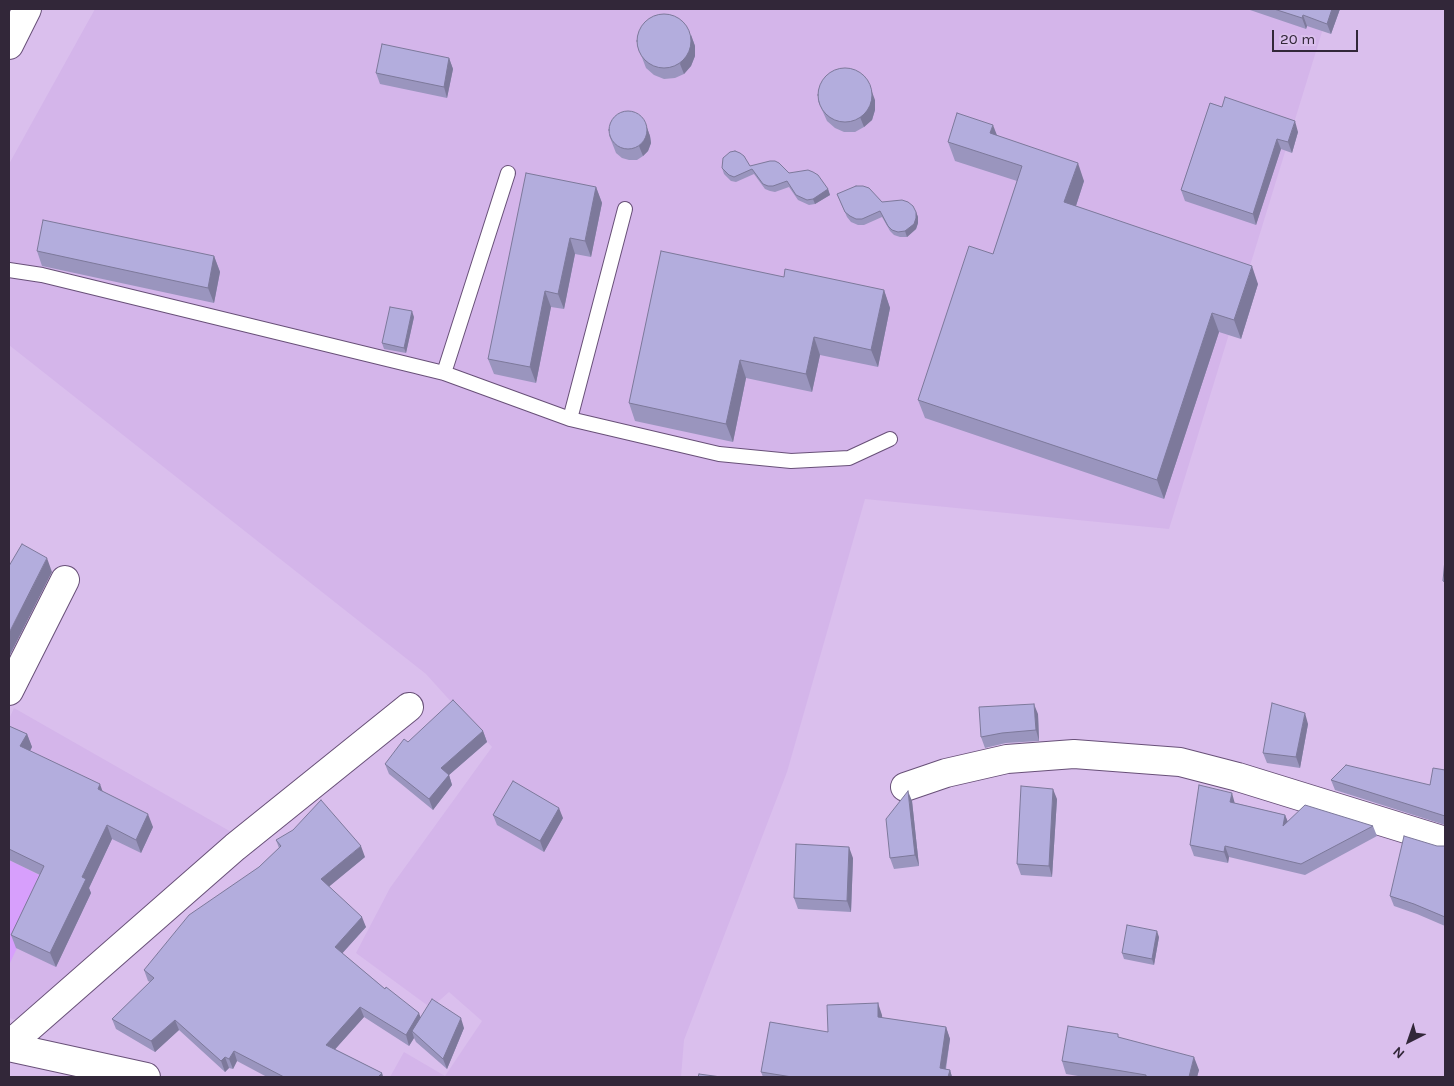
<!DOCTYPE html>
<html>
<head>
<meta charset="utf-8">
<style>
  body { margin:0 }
  #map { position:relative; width:1454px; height:1086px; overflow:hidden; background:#dabfed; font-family:Karla,sans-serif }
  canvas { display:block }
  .frame { position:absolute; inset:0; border:10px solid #322739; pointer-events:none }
  .north { position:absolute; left:1384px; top:1016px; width:50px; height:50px; -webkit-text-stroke:4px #dabfed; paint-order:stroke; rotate:221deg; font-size:14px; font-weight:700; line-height:20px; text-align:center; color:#322739 }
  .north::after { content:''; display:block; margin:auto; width:18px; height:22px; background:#322739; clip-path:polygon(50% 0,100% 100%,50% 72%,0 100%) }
  .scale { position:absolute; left:1272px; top:30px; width:86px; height:22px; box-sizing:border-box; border:2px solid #322739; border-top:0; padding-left:6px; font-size:15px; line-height:18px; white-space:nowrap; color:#322739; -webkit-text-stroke:4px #dabfed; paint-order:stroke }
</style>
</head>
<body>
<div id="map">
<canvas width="1454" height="1086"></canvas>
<div class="frame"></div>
<div class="north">N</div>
<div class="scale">20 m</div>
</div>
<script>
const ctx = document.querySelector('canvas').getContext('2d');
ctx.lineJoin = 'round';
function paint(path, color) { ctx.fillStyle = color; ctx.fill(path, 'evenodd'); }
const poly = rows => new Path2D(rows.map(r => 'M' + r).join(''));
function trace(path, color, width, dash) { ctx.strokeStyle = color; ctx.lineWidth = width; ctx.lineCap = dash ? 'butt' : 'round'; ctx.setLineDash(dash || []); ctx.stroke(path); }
paint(poly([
  [95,9,1329,9,1169,529,865,499,787,772,684,1040,681,1077,390,1077,404,1052,445,1076,482,1021,449,992,431,1008,356,953,390,888,492,747,426,674,9,345,9,164],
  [14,708,233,833,18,1020,9,1018,9,719]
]), '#d4b5ea');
paint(poly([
  [9,860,49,880,9,965]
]), '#d79ffc');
const service = poly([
  [9,270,42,275,444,373,570,419,719,454,791,461,849,458,890,439],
  [444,373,508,173],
  [570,419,625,209]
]);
const minor = poly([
  [9,45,27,9],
  [9,691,65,580],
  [905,787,946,773,1007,759,1074,754,1180,762,1238,777,1445,841],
  [9,1045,235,847,409,707],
  [9,1047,146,1077]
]);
trace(service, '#685078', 16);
trace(minor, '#685078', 30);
trace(service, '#fff', 14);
trace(minor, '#fff', 28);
paint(poly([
  [1250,9,1340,9,1331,34,1307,26,1306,29,1250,10],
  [691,35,695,46,695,56,691,66,684,74,675,78,664,79,654,75,646,68,638,47],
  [449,58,453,69,447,98,380,84,376,73],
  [875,100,875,110,872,120,864,127,855,132,844,132,835,128,827,121,818,101],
  [1210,103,1298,132,1292,153,1281,149,1256,225,1185,201,1181,190],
  [646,125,650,136,651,143,648,151,643,156,637,160,629,160,622,158,616,153,609,135],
  [997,135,1084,181,1076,206,1258,284,1241,339,1219,332,1164,499,925,418,918,400,993,254,1017,181,955,161,948,142],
  [750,166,789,173,828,189,830,195,815,204,809,205,798,200,789,187,775,192,770,191,765,189,754,174,736,182,731,181,724,174,722,168],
  [596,187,602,203,591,257,575,254,564,309,551,307,536,383,494,374,488,359],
  [837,194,882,202,916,212,918,217,918,223,916,229,907,237,900,237,894,235,890,231,882,217,864,225,858,225,851,222,847,217],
  [37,251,214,256,220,272,214,303,42,266],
  [784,277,884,290,890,308,878,367,820,355,812,392,746,378,733,442,635,421,629,403],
  [414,317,406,353,384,349,382,343],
  [1038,714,1039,741,1006,743,985,748,981,737],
  [1308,724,1300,768,1267,763,1263,753],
  [9,726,27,734,32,747,30,751,102,791,153,827,141,853,112,839,89,888,91,893,56,967,16,948,11,935,40,875,9,860],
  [483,731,487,742,449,775,452,785,433,810,389,774,385,764,408,742],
  [1445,770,1445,825,1335,790,1331,780,1430,785],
  [1057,799,1052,877,1021,875,1017,864],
  [912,801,919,866,894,869,890,858],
  [1235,803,1285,815,1288,822,1373,826,1377,836,1305,875,1229,857,1228,863,1194,856,1190,845],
  [493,815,563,818,544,852,497,825],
  [276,840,365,857,329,886,366,927,342,953,420,1018,464,1028,447,1069,416,1042,414,1038,409,1046,364,1017,335,1049,382,1073,383,1077,267,1077,237,1061,233,1069,229,1068,225,1072,179,1030,155,1052,116,1029,112,1019,150,982,148,981,144,970,259,867,279,848],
  [1437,846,1445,846,1445,926,1417,914,1394,906,1390,896],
  [853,858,851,912,798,909,794,898],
  [1159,937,1154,965,1124,959,1122,953],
  [882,1015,882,1018,946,1027,950,1039,946,1069,950,1070,952,1077,763,1077,761,1072,828,1032],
  [1119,1037,1199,1070,1197,1077,1084,1077,1066,1074,1062,1061]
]), '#9a95be');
paint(poly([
  [1332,9,1340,9,1331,34,1327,24],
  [1303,15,1307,26,1306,29,1302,18],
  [691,35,695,46,695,56,691,66,684,74,680,64],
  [449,58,453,69,447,98,444,87],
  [871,89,875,100,875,110,872,120,864,127,860,117],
  [1295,121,1298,132,1292,153,1288,142],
  [646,125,650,136,651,143,648,151,643,156,639,146],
  [993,125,1000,143,990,133],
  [1277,139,1281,149,1256,225,1253,214],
  [1078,163,1084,181,1071,221,1064,202],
  [596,187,602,203,591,257,585,241],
  [828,189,830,195,815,204,813,199],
  [916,212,918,217,918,223,916,229,907,237,905,231],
  [570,238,575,254,564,309,558,294],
  [214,256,220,272,214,303,208,288],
  [1252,266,1258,284,1241,339,1234,320],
  [884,290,890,308,878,367,871,350],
  [545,291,551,307,536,383,530,367],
  [412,311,414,317,406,353,404,348],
  [1212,313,1219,332,1164,499,1157,480],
  [814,337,820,355,812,392,806,374],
  [740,360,746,378,733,442,726,424],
  [47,558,52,572,9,657,9,633],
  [1034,704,1038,714,1039,741,1036,730],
  [1305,713,1308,724,1300,768,1296,757],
  [483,731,487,742,449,775,452,785,433,810,429,799,441,768],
  [27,734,32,747,25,760,20,746],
  [100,784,105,798,98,789],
  [1053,789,1057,799,1052,877,1049,866],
  [908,791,912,801,919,866,915,855],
  [1232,793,1235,804,1230,802],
  [559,808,563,818,544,852,540,841],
  [148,814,153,827,141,853,136,840],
  [1285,815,1289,825,1283,826],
  [107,825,112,839,89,888,91,893,56,967,50,953,82,877],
  [361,846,365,857,325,890,321,879],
  [1225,846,1229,857,1228,863,1224,852],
  [849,847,853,858,851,912,847,901],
  [362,917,366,927,339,957,335,947],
  [1157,931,1159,937,1154,965,1152,959],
  [878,1003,882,1015,883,1029,878,1017],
  [360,1007,364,1017,330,1055,326,1045],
  [419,1013,423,1024,412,1031,414,1038,409,1046,406,1035],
  [461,1018,464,1028,447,1069,443,1059],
  [175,1020,179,1030,155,1052,151,1041],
  [946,1027,950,1039,944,1077,940,1068],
  [234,1051,237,1061,233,1069,229,1059],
  [225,1057,229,1068,225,1072,221,1061],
  [1194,1057,1199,1070,1197,1077,1189,1077],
  [950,1070,952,1077,948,1077],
  [382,1073,383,1077,378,1077]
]), '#7d799b');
const building = poly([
  [1274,9,1332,9,1327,24,1303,15,1302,18,1274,9],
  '637 41a27 27 0 1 1 54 0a27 27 0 1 1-54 0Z',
  [382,44,449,58,444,87,376,73,382,44],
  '818 95a27 27 0 1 1 54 0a27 27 0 1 1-54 0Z',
  [1225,97,1295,121,1288,142,1277,139,1253,214,1181,190,1210,103,1222,107,1225,97],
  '609 130a19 19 0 1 1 38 0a19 19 0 1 1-38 0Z',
  [957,113,993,125,990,133,1078,163,1064,202,1252,266,1234,320,1212,313,1157,480,918,400,969,246,993,254,1022,166,948,142,957,113],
  [735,151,740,153,744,156,750,166,770,161,775,161,779,163,789,173,808,170,813,172,818,175,828,189,813,199,807,200,796,195,787,181,773,186,768,186,763,184,752,169,734,177,729,175,722,168,723,158,730,152,735,151],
  [526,173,596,187,585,241,570,238,558,294,545,291,530,367,488,359,526,173],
  [856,186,863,186,869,188,882,202,902,200,908,202,913,206,916,212,916,218,914,224,905,231,898,232,892,230,888,226,880,211,862,219,856,219,850,216,845,212,837,194,856,186],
  [43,220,214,256,208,288,37,251,43,220],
  [661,251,784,277,785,269,884,290,871,350,814,337,806,374,740,360,726,424,629,403,661,251],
  [390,307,412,311,404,348,382,343,390,307],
  [22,544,47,558,9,633,9,566,22,544],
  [1445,559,1445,582,1443,581,1445,559],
  [453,700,483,731,441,768,449,775,429,799,385,764,404,739,408,742,453,700],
  [1272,703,1305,713,1296,757,1263,753,1272,703],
  [1034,704,1036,730,1002,733,981,737,979,707,1034,704],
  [9,726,27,734,20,746,100,784,98,789,148,814,136,840,107,825,82,877,86,879,50,953,11,935,44,866,9,849,9,726],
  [1346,765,1430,785,1433,768,1445,770,1445,816,1331,780,1346,765],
  [513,781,559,808,540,841,493,815,513,781],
  [1199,785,1232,793,1230,802,1285,815,1283,826,1305,805,1373,826,1301,864,1225,846,1224,852,1190,845,1199,785],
  [1021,786,1053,789,1049,866,1017,864,1021,786],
  [908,791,915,855,890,858,886,819,908,791],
  [321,800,361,846,321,879,362,917,335,947,385,989,386,987,419,1013,406,1035,360,1007,326,1045,382,1073,378,1077,284,1077,234,1051,229,1059,225,1057,221,1061,175,1020,151,1041,112,1019,154,978,144,970,189,915,259,867,281,846,276,840,293,830,321,800],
  [1404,836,1437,846,1445,846,1445,917,1414,904,1390,896,1404,836],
  [796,844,849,847,847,901,794,898,796,844],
  [1127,925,1157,931,1152,959,1122,953,1127,925],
  [432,999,461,1018,443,1059,412,1031,432,999],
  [878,1003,878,1017,946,1027,940,1068,950,1070,948,1077,792,1077,761,1072,770,1022,828,1032,827,1005,878,1003],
  [1068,1026,1118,1034,1118,1037,1194,1057,1189,1077,1146,1077,1146,1075,1062,1061,1068,1026],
  [699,1074,721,1077,698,1077,699,1074]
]);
paint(building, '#b3addd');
trace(building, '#7d799b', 1);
</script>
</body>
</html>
